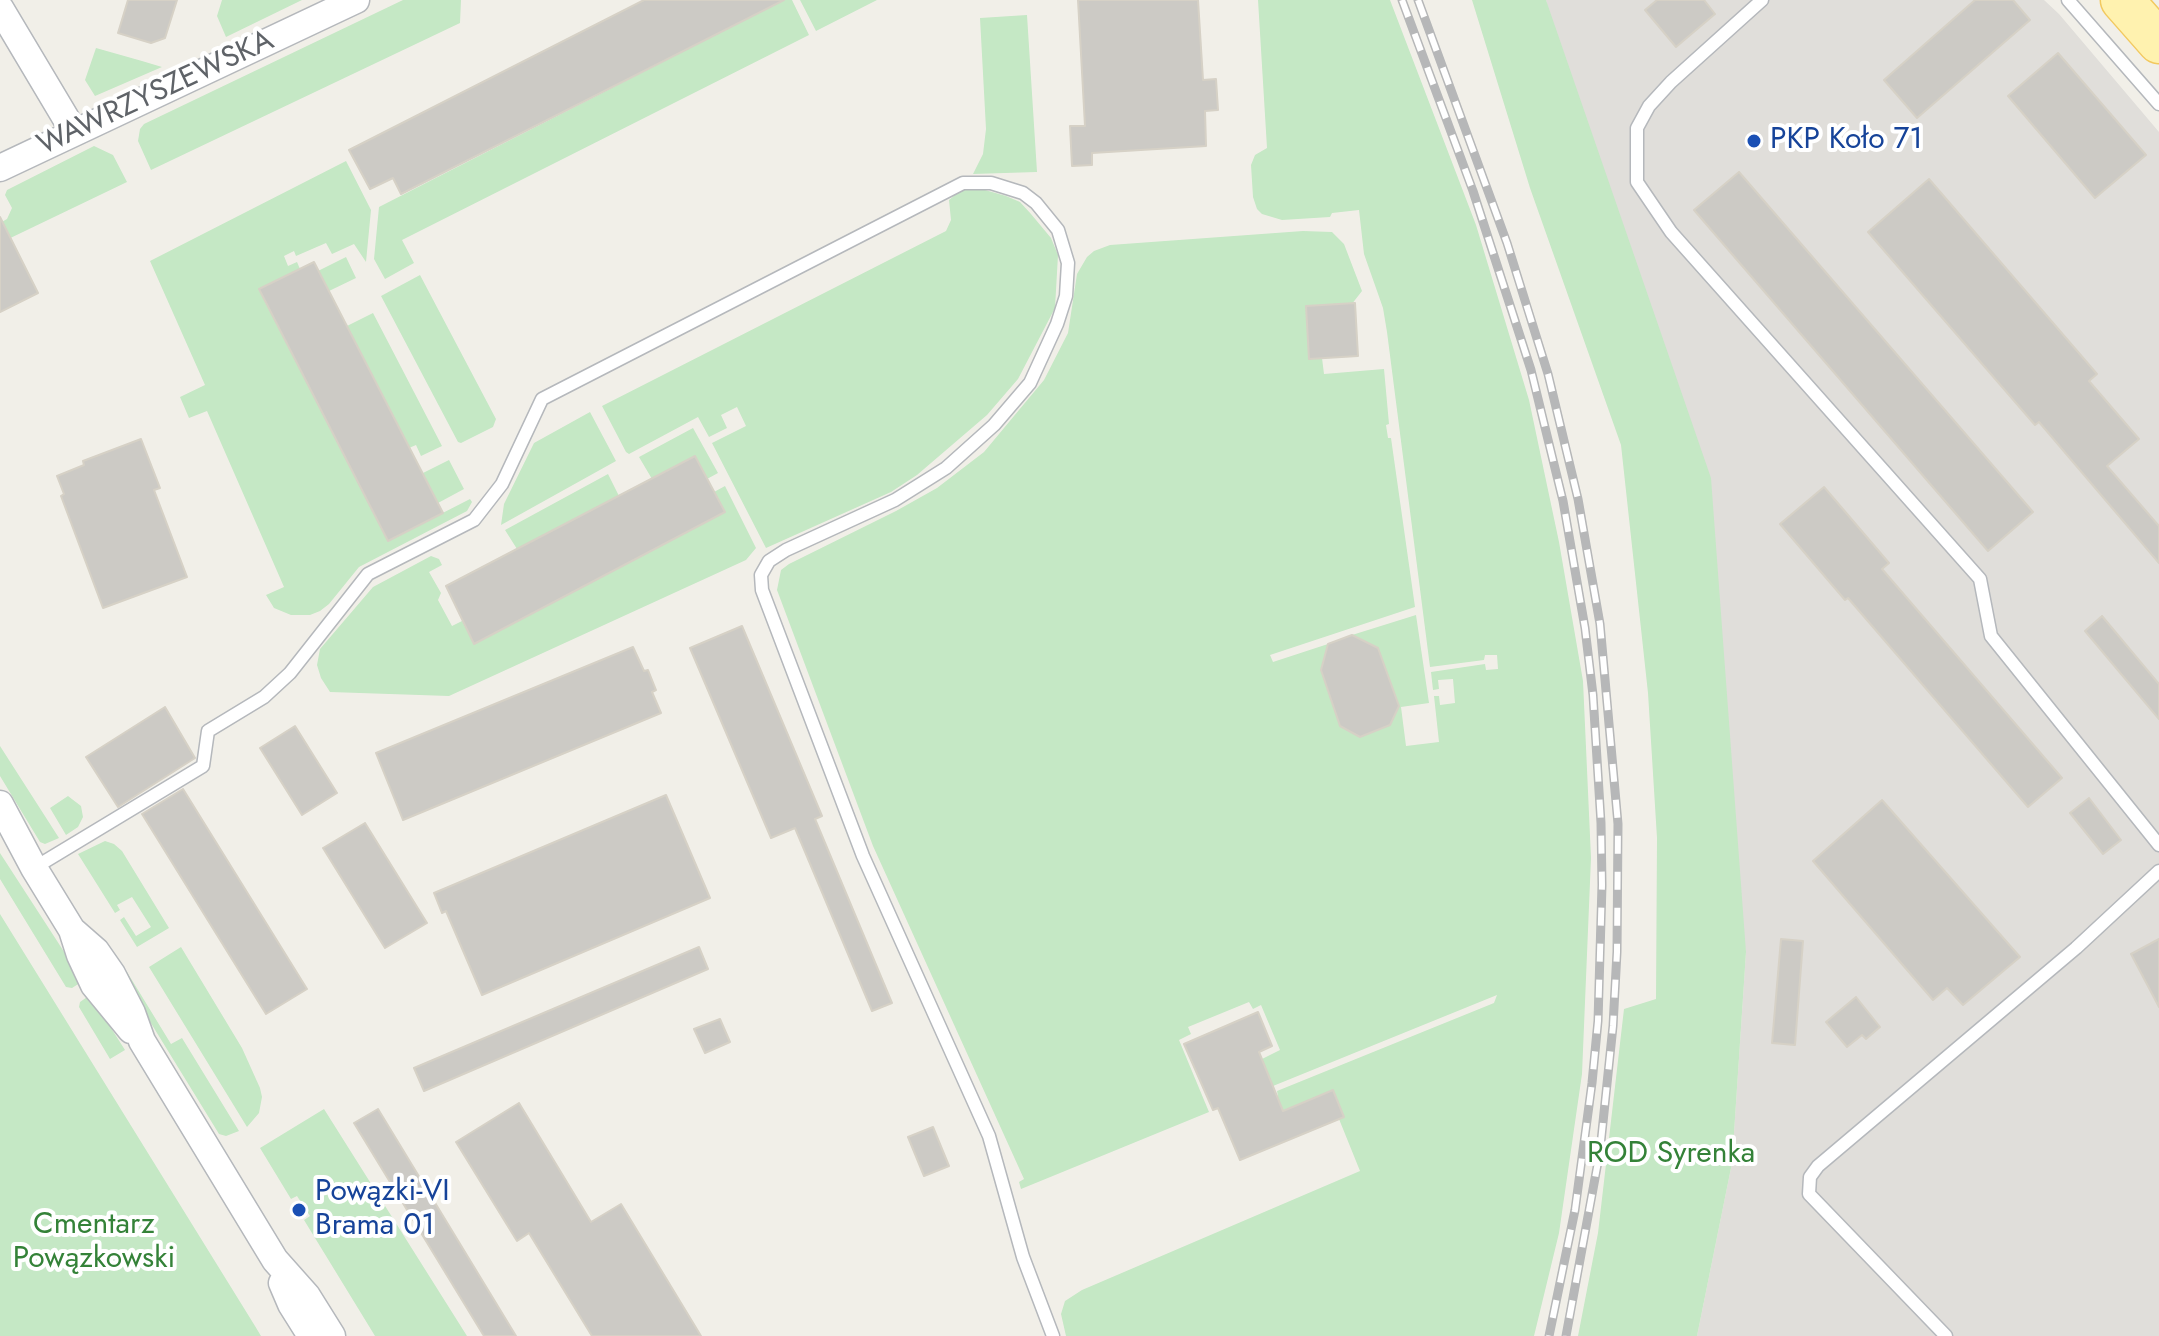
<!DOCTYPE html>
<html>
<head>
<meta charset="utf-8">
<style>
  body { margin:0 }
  canvas { display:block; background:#f1efe8 }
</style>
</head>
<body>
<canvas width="2159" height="1336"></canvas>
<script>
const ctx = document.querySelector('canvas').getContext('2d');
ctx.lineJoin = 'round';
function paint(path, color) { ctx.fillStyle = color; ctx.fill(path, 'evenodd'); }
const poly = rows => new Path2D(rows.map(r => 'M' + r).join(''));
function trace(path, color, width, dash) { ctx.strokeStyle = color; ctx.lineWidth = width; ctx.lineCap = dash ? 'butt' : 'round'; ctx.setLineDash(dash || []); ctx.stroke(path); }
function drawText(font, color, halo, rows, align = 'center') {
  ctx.font = font + ' Jost,sans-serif'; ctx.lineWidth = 8; ctx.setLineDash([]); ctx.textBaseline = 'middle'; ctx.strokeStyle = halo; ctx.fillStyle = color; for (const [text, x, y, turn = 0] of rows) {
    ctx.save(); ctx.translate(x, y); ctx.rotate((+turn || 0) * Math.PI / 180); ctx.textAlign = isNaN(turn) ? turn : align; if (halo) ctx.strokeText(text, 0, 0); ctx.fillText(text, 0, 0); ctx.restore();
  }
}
paint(poly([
  [1546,0,2044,0,2059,14,2159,132,2159,1336,1697,1336,1732,1163,1746,952]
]), '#e0deda');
paint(poly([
  [222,0,302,0,226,37,217,16],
  [403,0,461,0,460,23,151,170,138,141,140,129,144,124],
  [784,0,792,0,809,35,402,240,414,263,385,279,374,259,379,207],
  [800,0,877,0,816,31],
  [1258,0,1390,0,1476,225,1529,400,1559,542,1583,681,1591,858,1582,1074,1559,1233,1534,1336,1066,1336,1061,1314,1065,1301,1082,1290,1360,1171,1339,1119,1344,1117,1333,1090,1241,1128,1235,1115,1278,1096,1277,1091,1494,1003,1497,995,1273,1086,1262,1059,1280,1050,1261,1005,1253,1009,1249,1002,1188,1027,1191,1034,1179,1040,1209,1112,1021,1189,1019,1182,1024,1179,873,846,777,590,781,570,789,564,896,511,937,488,984,452,1044,380,1068,333,1077,274,1087,257,1094,251,1110,245,1303,231,1332,232,1344,244,1362,291,1309,359,1322,358,1324,374,1384,369,1389,424,1386,425,1388,438,1391,438,1415,607,1270,655,1273,662,1328,644,1321,670,1340,725,1360,737,1390,725,1399,706,1352,635,1416,615,1429,703,1401,707,1406,746,1439,742,1434,696,1439,696,1440,705,1455,703,1453,679,1438,680,1439,689,1433,690,1431,672,1485,664,1486,670,1498,669,1497,655,1485,655,1484,660,1430,667,1387,332,1383,308,1364,254,1359,210,1332,213,1330,217,1282,220,1262,214,1257,209,1253,197,1251,165,1255,155,1267,148],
  [1472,0,1546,0,1711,478,1746,952,1732,1163,1697,1336,1578,1336,1598,1233,1624,1009,1656,999,1657,838,1648,693,1621,445,1530,188],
  [1027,15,1037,172,973,174,983,154,986,129,980,18],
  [96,48,142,61,162,67,95,96,85,80],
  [94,146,113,155,127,182,0,243,0,223,7,219,12,208,5,195,7,190],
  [346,161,371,210,366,262,354,244,332,254,326,243,296,256,294,251,284,256,288,266,297,262,300,269,259,290,388,541,470,499,472,502,467,511,359,567,329,604,320,611,310,615,291,615,274,608,266,595,284,587,207,411,189,418,180,397,205,385,150,261],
  [961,190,985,190,1006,196,1020,202,1031,214,1051,238,1058,255,1055,308,1018,379,987,415,917,475,891,492,766,548,712,443,746,426,737,407,721,415,727,428,709,437,698,417,629,454,626,452,602,406,946,231,951,220,949,200],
  [346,257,356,278,329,291,318,271],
  [420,275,496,419,493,427,461,443,458,442,381,296],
  [373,313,442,446,421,456,416,445,409,448,347,326],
  [590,412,616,461,501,525,504,504,534,443],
  [693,428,718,473,707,479,652,479,639,457],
  [449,460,464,489,438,503,423,473],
  [608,474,619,496,517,549,505,530],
  [725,486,756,548,746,560,449,696,330,692,321,678,317,665,320,649,373,587,431,556,439,559,442,565,429,572,441,593,438,600,452,626,462,621,474,644,724,512,714,492],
  [0,746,59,838,45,844,40,842,0,776],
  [68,796,81,806,83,817,78,827,66,835,50,808],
  [105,841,114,844,122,851,169,928,137,947,120,920,124,917,136,936,151,927,132,897,117,905,120,910,115,913,78,854],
  [0,853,83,981,72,988,66,987,0,879],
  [0,914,255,1326,261,1336,0,1336],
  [181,947,242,1048,260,1088,262,1097,259,1113,247,1127,149,967],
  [127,972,171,1044,182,1038,239,1131,226,1136,219,1134,122,976],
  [90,995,125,1050,110,1059,79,1007,80,1002],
  [324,1109,467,1336,375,1336,304,1220,310,1216,297,1196,291,1199,260,1148]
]), '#c5e8c5');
const building = poly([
  [128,0,177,0,165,38,151,43,118,33,128,0],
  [644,0,784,0,401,194,393,178,370,189,349,150,644,0],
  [1078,0,1198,0,1203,80,1216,79,1218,110,1205,111,1206,146,1092,153,1092,165,1072,166,1070,126,1085,126,1078,0],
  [1657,0,1704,0,1715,14,1676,47,1645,10,1657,0],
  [1975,0,2013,0,2030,20,1917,118,1884,80,1975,0],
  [2058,53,2146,155,2095,198,2008,96,2058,53],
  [1739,172,2033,512,1988,551,1694,210,1739,172],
  [1929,179,2097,374,2089,381,2139,439,2107,466,2159,526,2159,563,2039,422,2035,425,1868,232,1929,179],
  [0,217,38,293,0,312,0,217],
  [314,262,443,513,388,541,259,289,314,262],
  [1355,303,1358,356,1309,359,1306,306,1355,303],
  [141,439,160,488,154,490,187,577,103,608,61,496,64,494,57,476,84,465,83,461,141,439],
  [695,456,725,512,474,644,446,586,695,456],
  [1824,487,1889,563,1882,569,2062,778,2028,807,1848,598,1845,600,1780,524,1824,487],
  [2102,616,2159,684,2159,719,2085,631,2102,616],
  [742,626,822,816,815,819,892,1003,872,1011,795,828,771,838,690,648,742,626],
  [1352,635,1378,648,1399,706,1390,725,1360,737,1340,726,1321,670,1328,644,1352,635],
  [633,647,644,671,648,670,656,690,652,692,661,713,403,820,376,753,633,647],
  [165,707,195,758,118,807,86,757,165,707],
  [295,726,337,793,302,815,260,748,295,726],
  [183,789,307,989,266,1014,142,814,183,789],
  [666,795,710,898,482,995,446,911,442,913,434,893,666,795],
  [2089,798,2121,840,2103,854,2070,813,2089,798],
  [1882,800,2020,957,1963,1005,1947,988,1933,1000,1813,861,1882,800],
  [365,823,427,923,385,948,323,848,365,823],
  [1781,939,1803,941,1795,1045,1772,1043,1781,939],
  [2159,939,2159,1007,2131,954,2159,939],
  [699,947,708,969,424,1091,414,1068,699,947],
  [1856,997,1880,1027,1866,1039,1862,1035,1847,1047,1826,1022,1856,997],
  [1258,1012,1272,1046,1259,1052,1283,1111,1333,1090,1344,1117,1240,1160,1218,1108,1213,1110,1184,1044,1258,1012],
  [720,1019,730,1042,705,1053,694,1029,720,1019],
  [519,1103,591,1222,621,1204,701,1336,592,1336,529,1233,517,1241,456,1142,519,1103],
  [378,1109,516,1336,484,1336,354,1123,378,1109],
  [933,1127,949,1166,924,1176,908,1137,933,1127]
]);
paint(building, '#cccac5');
trace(building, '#d6d1c6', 2);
const lane = poly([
  [1762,0,1671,82,1649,106,1637,128,1637,182,1671,232,1980,579,1991,636,2159,845],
  [2068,0,2159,104],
  [34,868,203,766,208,731,264,697,290,673,368,574,474,520,502,484,542,399,963,183,991,183,1023,193,1036,203,1058,230,1068,263,1066,296,1057,324,1030,383,994,425,946,468,895,500,786,550,769,561,761,575,762,590,863,856,989,1136,1023,1257,1053,1336],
  [1946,1336,1809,1194,1810,1177,1818,1166,2076,948,2159,871]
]);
const street = poly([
  [0,8,74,132],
  [0,168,356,0],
  [0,804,34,868,72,930,80,955,94,985,131,1030],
  [72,930,96,951,112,974,132,1013,142,1041,275,1260,307,1296,332,1336],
  [282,1283,291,1304,311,1336]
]);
const primary = poly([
  [2122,0,2159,42]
]);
trace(lane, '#b5b8bc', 15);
trace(street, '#b5b8bc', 29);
trace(primary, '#f2c960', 45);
trace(lane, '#fff', 12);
trace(street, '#fff', 26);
trace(primary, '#fff2af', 42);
const rail = poly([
  [1402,0,1473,191,1531,370,1563,501,1585,628,1593,695,1601,823,1602,885,1598,1021,1592,1083,1575,1210,1549,1336],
  [1418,0,1507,243,1548,374,1578,499,1600,624,1618,824,1617,952,1613,1026,1600,1151,1566,1336]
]);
trace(rail, '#b6b7b8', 9);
trace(rail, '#fff', 6, [18]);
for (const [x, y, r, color] of [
  [1754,141,8,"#1a4fb4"],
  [299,1210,8,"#1a4fb4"]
]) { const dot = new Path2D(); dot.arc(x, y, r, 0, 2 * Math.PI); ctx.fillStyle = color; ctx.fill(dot); trace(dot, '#fff', 3); }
drawText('30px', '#5f6368', '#fff', [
  ["WAWRZYSZEWSKA",156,94,-25]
]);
drawText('30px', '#164399', '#fff', [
  ["PKP Koło 71",1770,141],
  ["Powązki-VI",315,1193],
  ["Brama 01",315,1227]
], 'left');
drawText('30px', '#348238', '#fff', [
  ["ROD Syrenka",1671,1155],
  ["Cmentarz",94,1226],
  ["Powązkowski",94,1260]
]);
</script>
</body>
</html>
